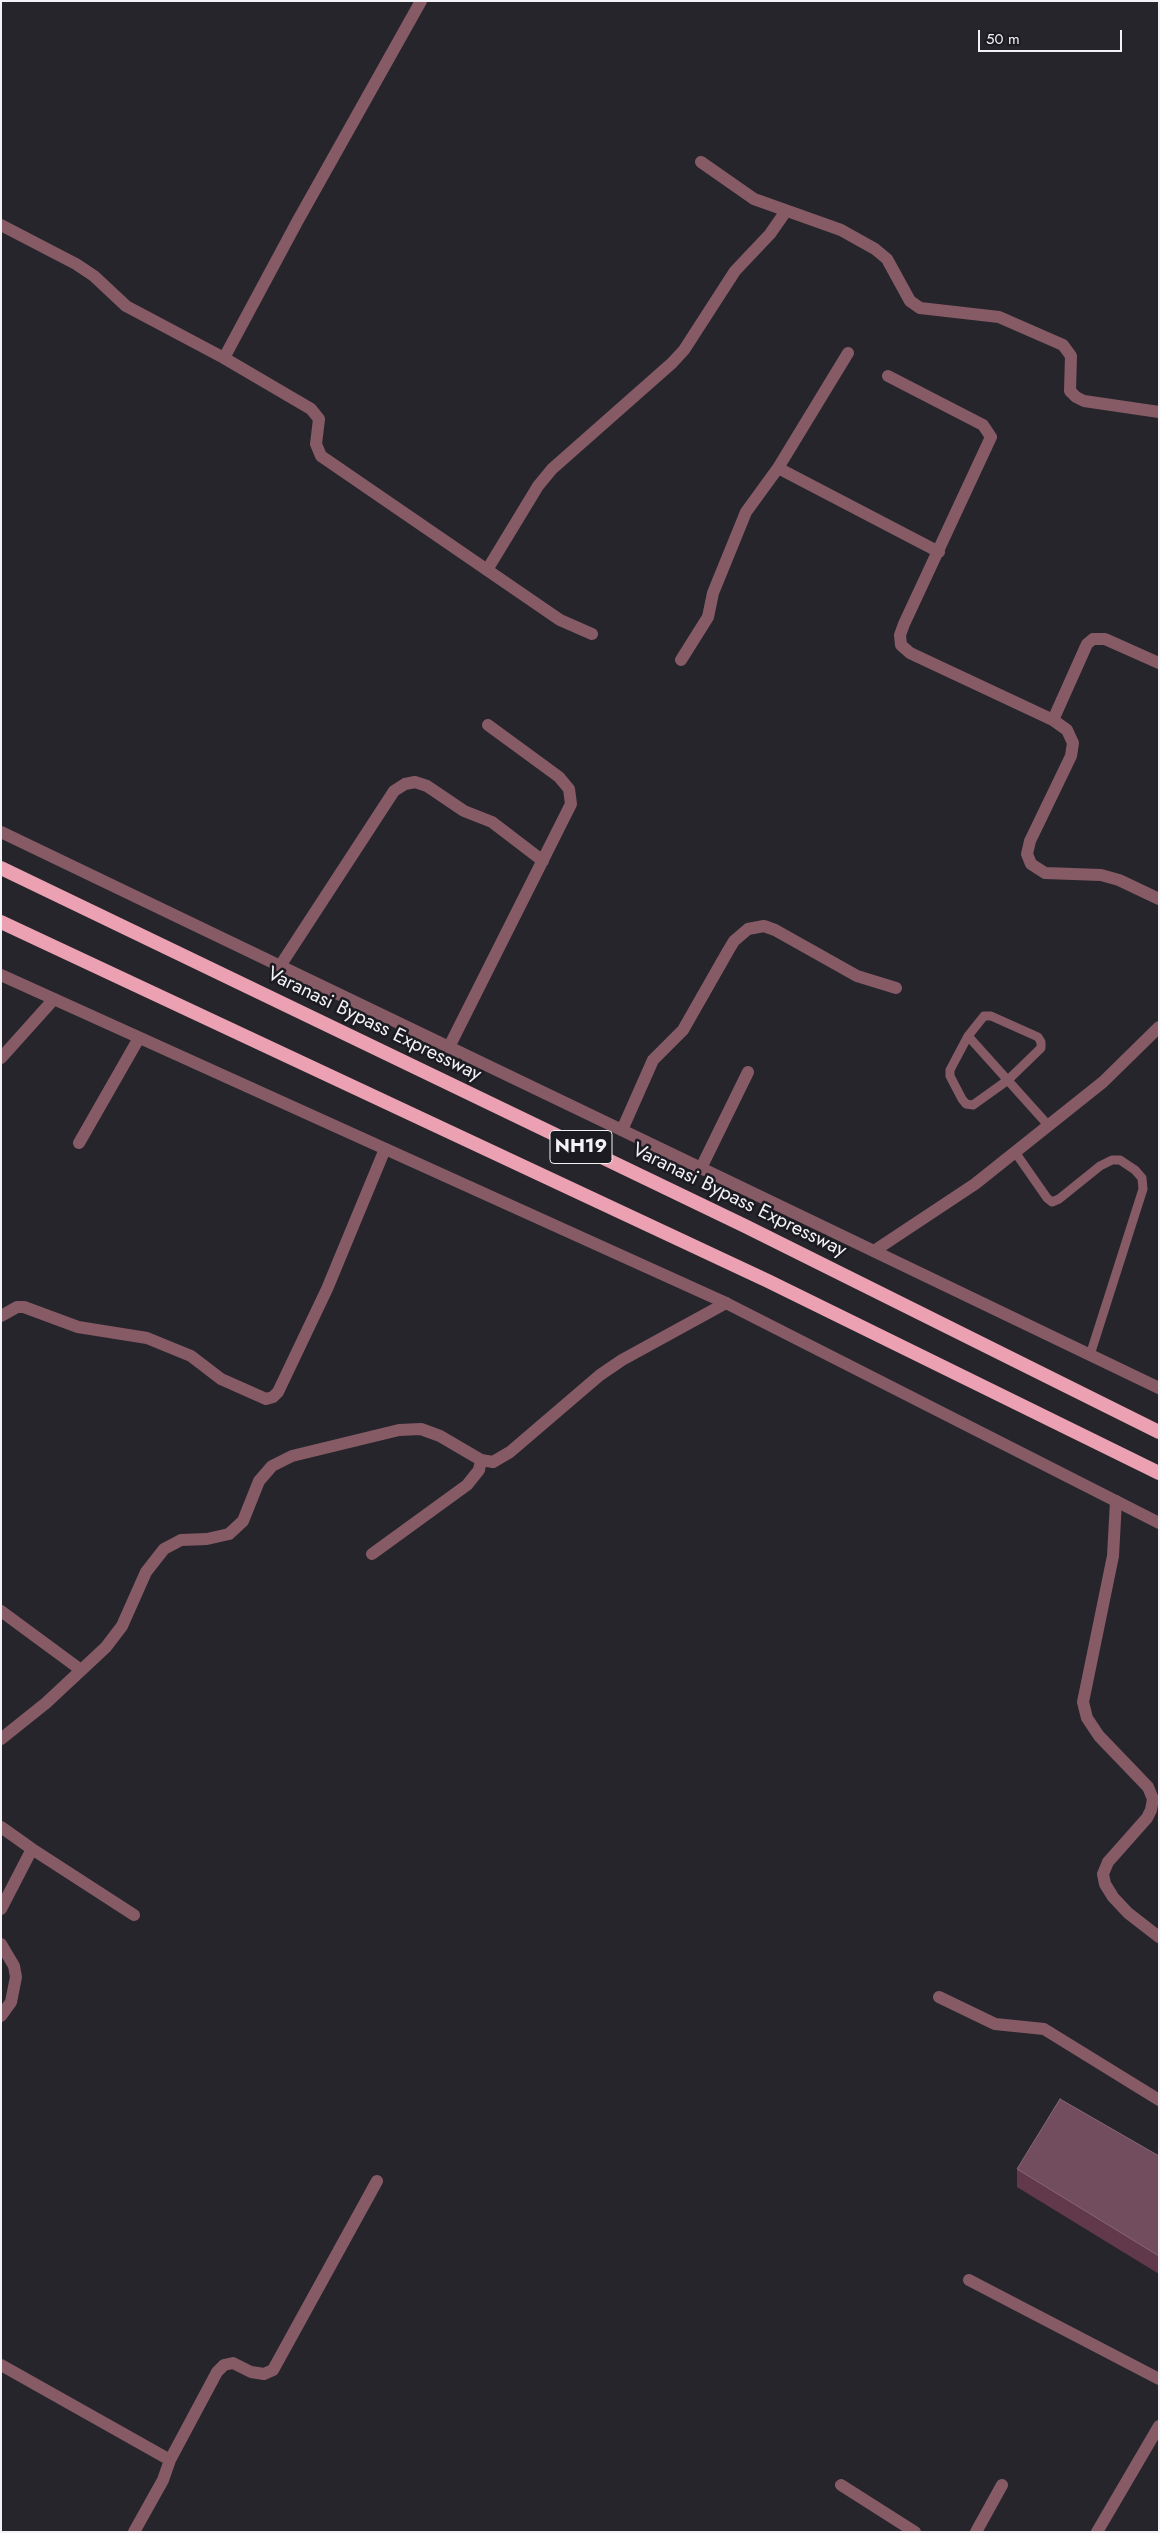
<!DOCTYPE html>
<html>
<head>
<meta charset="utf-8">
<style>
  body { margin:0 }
  #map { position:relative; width:1160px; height:2533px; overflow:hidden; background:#26252c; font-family:Jost,sans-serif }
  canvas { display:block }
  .frame { position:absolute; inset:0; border:2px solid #f3f2f7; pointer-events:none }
  .scale { position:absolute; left:978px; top:30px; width:144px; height:22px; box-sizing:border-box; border:2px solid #f3f2f7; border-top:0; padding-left:6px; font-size:15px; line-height:18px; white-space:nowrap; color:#f3f2f7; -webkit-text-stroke:4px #1c1b22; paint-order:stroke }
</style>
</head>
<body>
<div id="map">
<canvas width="1160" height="2533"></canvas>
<div class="frame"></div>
<div class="scale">50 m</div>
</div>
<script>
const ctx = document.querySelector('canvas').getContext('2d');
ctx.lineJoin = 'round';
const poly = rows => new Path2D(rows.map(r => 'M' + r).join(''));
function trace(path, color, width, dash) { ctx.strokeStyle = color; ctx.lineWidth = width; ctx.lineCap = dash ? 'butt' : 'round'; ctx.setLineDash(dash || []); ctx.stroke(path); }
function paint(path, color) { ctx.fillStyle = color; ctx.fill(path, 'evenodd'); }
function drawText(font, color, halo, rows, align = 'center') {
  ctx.font = font + ' Jost,sans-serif'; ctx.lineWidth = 5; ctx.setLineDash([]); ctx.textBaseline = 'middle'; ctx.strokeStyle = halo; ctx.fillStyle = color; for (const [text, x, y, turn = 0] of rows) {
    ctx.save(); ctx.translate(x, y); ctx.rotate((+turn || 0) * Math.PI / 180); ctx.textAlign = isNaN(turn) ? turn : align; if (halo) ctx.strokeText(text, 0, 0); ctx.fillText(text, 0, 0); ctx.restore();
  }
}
trace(poly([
  [984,1016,991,1016,1038,1037,1041,1042,1041,1048,1008,1080,973,1105,966,1104,962,1099,950,1076,950,1070,968,1036,984,1016],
  [968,1036,1048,1125],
  [1015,1152,1047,1198,1052,1202,1059,1199,1100,1166,1112,1160,1120,1160,1135,1170,1142,1178,1143,1189,1090,1355]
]), '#865b65', 9);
trace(poly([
  [701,162,754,199,841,230,875,249,887,259,910,301,920,308,999,317,1063,345,1071,356,1070,391,1076,397,1084,401,1159,412],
  [1,225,76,264,94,276,126,306,224,358,311,409,319,419,316,444,321,456,560,620,592,634],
  [224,358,297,222,421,1],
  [888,376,983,425,991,437,904,624,900,635,901,645,910,653,1053,720,1067,730,1073,743,1071,756,1030,841,1027,854,1031,864,1045,873,1101,875,1119,880,1159,899],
  [778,468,939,552],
  [487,570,538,486,552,469,672,363,684,350,735,271,770,234,786,211],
  [681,660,708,617,713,593,746,512,778,468,848,353],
  [1053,720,1087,644,1093,639,1105,639,1159,663],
  [280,966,394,791,405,784,415,782,427,786,464,811,492,822,543,861],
  [449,1047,571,804,569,789,559,777,488,725],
  [1,1058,54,999],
  [622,1130,653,1060,683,1030,728,951,734,941,748,929,764,926,775,930,857,976,896,988],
  [79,1143,139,1038],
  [701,1168,748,1072],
  [874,1251,975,1184,1103,1082,1159,1027],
  [1,1316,17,1307,24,1307,78,1327,147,1338,191,1356,221,1379,266,1399,273,1397,278,1392,327,1289,385,1149],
  [1116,1501,1113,1556,1083,1702,1087,1718,1099,1736,1148,1787,1153,1799,1151,1810,1147,1818,1108,1862,1103,1874,1105,1884,1113,1897,1128,1913,1159,1937],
  [372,1554,467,1485,479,1470,481,1460],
  [1,1611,81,1670],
  [1,1739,46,1703,106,1647,122,1626,146,1572,164,1549,181,1540,207,1539,229,1534,243,1521,259,1481,272,1466,292,1456,399,1430,421,1429,440,1436,481,1460,493,1462,510,1452,600,1375,622,1360,726,1303],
  [1,1827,32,1849,134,1915],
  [1,1909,32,1849],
  [1,1944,14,1966,16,1977,11,2002,1,2016],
  [939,1997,995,2024,1044,2029,1159,2100],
  [969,2280,1159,2379],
  [1,2365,170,2460,163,2480,134,2532],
  [170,2460,217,2372,224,2365,233,2363,251,2372,264,2374,273,2370,377,2181],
  [841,2485,915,2532],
  [976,2532,1002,2485],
  [1097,2532,1159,2426]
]), '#865b65', 12);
trace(poly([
  [1,832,1159,1388],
  [1,975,726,1303,1159,1523]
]), '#865b65', 12);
trace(poly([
  [1,868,745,1226,1159,1432],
  [1,922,768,1281,1159,1473]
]), '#eca1b2', 14);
paint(poly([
  [1159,2156,1159,2274,1017,2187,1017,2169]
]), '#62394a');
const building = poly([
  [1060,2099,1159,2156,1159,2256,1017,2169,1060,2099]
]);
paint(building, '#724d5d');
trace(building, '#866775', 1);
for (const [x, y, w] of [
  [581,1147,62]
]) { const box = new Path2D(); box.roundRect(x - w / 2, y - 16.5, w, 33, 4); ctx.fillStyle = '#1c1b22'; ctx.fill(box); trace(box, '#f3f2f7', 1); }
drawText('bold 19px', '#f3f2f7', null, [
  ["NH19",581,1147]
]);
drawText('20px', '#f3f2f7', '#1c1b22', [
  ["Varanasi Bypass Expressway",374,1025,26],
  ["Varanasi Bypass Expressway",739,1201,26]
]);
</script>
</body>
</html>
